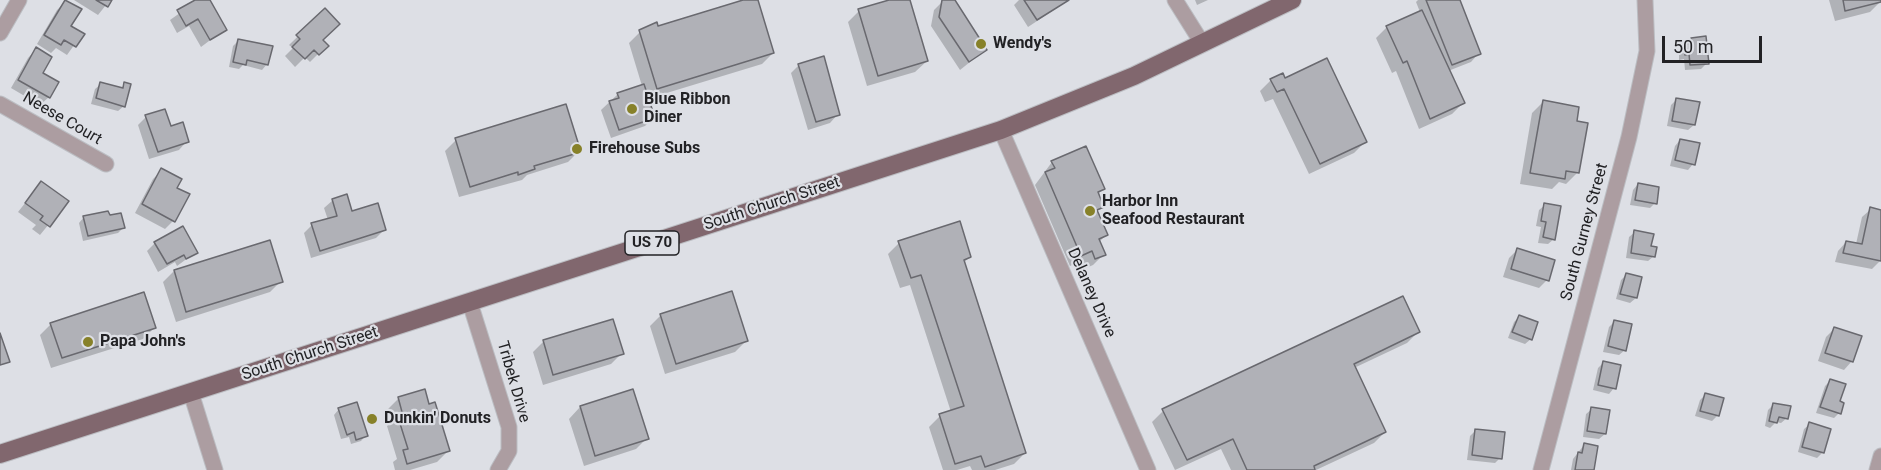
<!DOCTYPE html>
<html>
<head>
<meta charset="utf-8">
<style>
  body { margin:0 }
  #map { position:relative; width:1881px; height:470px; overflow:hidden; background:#dddfe5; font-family:Roboto,sans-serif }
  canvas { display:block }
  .scale { position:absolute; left:1662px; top:36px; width:100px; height:27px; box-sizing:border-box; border:3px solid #222225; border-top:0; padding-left:8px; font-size:18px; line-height:21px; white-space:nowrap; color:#222225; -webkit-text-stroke:4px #dddfe5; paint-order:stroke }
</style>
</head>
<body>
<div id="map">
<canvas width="1881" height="470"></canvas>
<div class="scale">50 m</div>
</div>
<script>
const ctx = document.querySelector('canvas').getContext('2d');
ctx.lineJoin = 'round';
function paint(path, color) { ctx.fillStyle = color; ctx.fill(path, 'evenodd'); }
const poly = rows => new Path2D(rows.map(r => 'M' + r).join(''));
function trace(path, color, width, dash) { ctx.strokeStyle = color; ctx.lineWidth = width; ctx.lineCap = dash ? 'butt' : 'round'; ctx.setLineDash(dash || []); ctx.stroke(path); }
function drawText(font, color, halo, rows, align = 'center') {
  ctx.font = font + ' Roboto,sans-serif'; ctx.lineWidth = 4.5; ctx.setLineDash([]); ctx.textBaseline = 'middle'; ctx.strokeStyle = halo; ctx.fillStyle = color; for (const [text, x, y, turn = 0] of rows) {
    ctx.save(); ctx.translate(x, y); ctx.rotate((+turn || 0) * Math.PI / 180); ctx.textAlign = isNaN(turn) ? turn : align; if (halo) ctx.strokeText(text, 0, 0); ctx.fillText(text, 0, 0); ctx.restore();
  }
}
paint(poly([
  [74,0,110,0,98,15],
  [198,0,208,0,225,29,201,47,189,26,177,33,170,20],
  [748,0,757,0,773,53,762,64,647,99,653,118,645,126,611,138,601,110,618,94,642,86,629,43,640,32,656,23,657,28],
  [894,0,908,0,927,61,915,72,867,86,848,22,859,11],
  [953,0,985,50,960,70,931,26,934,10,944,0],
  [1019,0,1069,0,1028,27,1014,5],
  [1195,0,1208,0,1197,5],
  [1418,0,1458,0,1479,53,1471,62,1448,71,1463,103,1452,114,1419,129,1396,71,1392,73,1376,38,1387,27,1420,12,1416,2],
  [1829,0,1881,0,1881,1,1870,12,1835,21],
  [66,1,69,26,82,34,67,55,56,48,51,53,37,44,57,10],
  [325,10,321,40,326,46,310,62,305,57,295,67,285,56,293,48,289,45],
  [1692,39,1707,63,1701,69,1685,70,1684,59,1679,60,1679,50],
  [239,40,267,64,262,70,243,65,239,69,229,67,233,46],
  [36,49,49,97,40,105,11,88,28,58],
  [799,65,838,114,830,123,808,130,791,73],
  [1271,80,1284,80,1365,142,1354,153,1309,174,1273,99,1265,102,1260,91],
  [101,84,120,89,125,84,124,106,118,111,91,104,95,89],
  [1677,99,1694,125,1688,130,1667,126,1671,105],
  [1543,102,1575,122,1577,173,1566,184,1559,182,1552,189,1520,184,1532,113],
  [146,117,170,128,187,141,179,150,149,159,138,125],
  [456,140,579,151,568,162,527,175,522,180,459,197,445,151],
  [1680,140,1693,164,1688,170,1670,166,1675,146],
  [1052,162,1104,188,1097,195,1102,206,1096,212,1106,235,1099,242,1104,254,1093,265,1084,269,1081,261,1070,266,1035,185],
  [162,170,175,188,173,221,165,229,135,213,153,179],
  [41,183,67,202,40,235,32,229,36,225,18,212],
  [1638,184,1655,203,1650,208,1630,205,1633,190],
  [333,200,384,230,376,238,311,258,304,233,312,225,328,220,324,208],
  [1545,205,1554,239,1548,244,1538,243,1541,227,1536,226,1539,210],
  [1871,209,1881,211,1880,261,1872,269,1835,262,1838,251,1846,242,1856,244,1862,217],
  [84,217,108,217,123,228,118,233,83,241,79,223],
  [1635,232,1650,247,1654,256,1648,261,1626,258,1629,237],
  [155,243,196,252,177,266,175,262,158,272,147,251],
  [899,243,970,257,963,263,1025,453,1014,464,995,470,972,470,970,466,957,470,943,470,929,427,940,416,951,412,910,285,900,288,888,254],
  [1518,249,1547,280,1539,288,1503,277,1509,258],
  [174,271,281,281,270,292,176,322,163,282],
  [1626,275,1636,298,1630,303,1616,299,1621,280],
  [661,315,746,341,735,352,665,374,650,326],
  [1519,317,1531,339,1525,344,1508,338,1514,322],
  [1614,322,1625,350,1619,355,1603,352,1609,327],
  [51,324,154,328,143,339,51,368,40,335],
  [1834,329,1852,361,1844,370,1818,361,1826,337],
  [1418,332,1407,343,1354,368,1385,432,1374,443,1316,470,1231,470,1221,449,1175,470,1152,422,1163,411],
  [544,341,622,353,611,364,543,385,533,352],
  [1603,363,1614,388,1609,394,1593,390,1598,368],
  [1830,381,1839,402,1839,413,1834,418,1816,413,1825,386],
  [424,391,448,451,437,462,410,470,395,470,393,462,397,459,387,426,391,422,387,410,398,399],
  [632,391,647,438,636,449,584,466,569,419,580,407],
  [1705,395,1718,415,1712,421,1695,416,1700,400],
  [1774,404,1787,418,1781,423,1776,422,1770,428,1765,426,1768,410],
  [339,409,366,435,361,441,351,444,349,437,341,439,334,415],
  [1592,409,1605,434,1599,439,1583,437,1586,414],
  [1810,424,1823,452,1817,458,1798,452,1804,429],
  [1476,430,1500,458,1495,463,1467,460,1470,436],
  [1584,445,1592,470,1571,470,1573,459]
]), '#0003');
const building = poly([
  [65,0,82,9,71,26,85,34,76,47,64,40,61,45,44,35,65,0],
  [96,0,112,0,108,7,96,0],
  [195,0,210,0,227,30,210,40,198,19,186,26,177,10,195,0],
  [743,0,758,0,774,53,657,89,639,30,657,22,658,26,743,0],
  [889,0,910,0,928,61,878,76,858,9,889,0],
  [942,0,955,0,987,50,969,62,939,17,942,0],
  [1024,0,1069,0,1037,20,1024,0],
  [1426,0,1460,0,1481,54,1452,65,1426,0],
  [1843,0,1881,0,1881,2,1845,11,1843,0],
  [325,8,340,24,323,40,329,46,319,55,314,50,305,59,292,47,300,39,296,35,325,8],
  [1422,10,1465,103,1430,119,1407,61,1403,63,1386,26,1422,10],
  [1706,36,1709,64,1690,65,1689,54,1685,55,1684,44,1692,43,1691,38,1706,36],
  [238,39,273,46,268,65,247,60,246,65,233,62,238,39],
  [36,47,52,57,43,73,59,82,50,98,18,80,36,47],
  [824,56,840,115,816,122,798,64,824,56],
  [1327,58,1367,142,1320,164,1284,89,1277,92,1270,79,1283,73,1285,78,1327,58],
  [100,82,123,88,124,82,131,84,125,107,96,98,100,82],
  [644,84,655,118,619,130,609,101,619,98,617,93,644,84],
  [1676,98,1700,102,1695,125,1672,121,1676,98],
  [1543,100,1579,107,1577,121,1588,123,1579,173,1566,171,1565,179,1530,173,1543,100],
  [566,104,581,152,534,166,535,169,518,175,518,172,470,187,455,138,566,104],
  [165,109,171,126,183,122,189,142,158,152,145,115,165,109],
  [1680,139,1700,143,1695,165,1675,160,1680,139],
  [1086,146,1105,189,1098,192,1104,207,1097,210,1108,235,1099,239,1106,255,1095,259,1092,251,1081,256,1045,172,1055,168,1051,161,1086,146],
  [161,168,182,179,177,188,190,194,175,222,142,204,161,168],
  [41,181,69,201,50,227,40,220,43,216,25,203,41,181],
  [1638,183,1659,187,1657,204,1635,200,1638,183],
  [347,194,352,211,378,203,386,230,320,251,311,223,337,216,332,199,347,194],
  [1544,203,1561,206,1555,240,1543,237,1546,222,1541,221,1544,203],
  [1870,207,1881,210,1881,261,1843,253,1846,241,1862,244,1870,207],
  [108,211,110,215,121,213,125,228,88,236,83,216,108,211],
  [960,221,971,257,964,260,1026,453,985,467,981,456,955,464,939,414,964,406,921,275,911,278,898,241,960,221],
  [183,226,198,253,186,259,184,255,167,264,154,242,183,226],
  [1634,230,1654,234,1651,246,1657,247,1655,257,1631,253,1634,230],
  [270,240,283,282,186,312,174,270,270,240],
  [1517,248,1555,260,1549,281,1511,269,1517,248],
  [1626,273,1642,277,1637,298,1620,294,1626,273],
  [732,291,748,341,676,364,660,314,732,291],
  [144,292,156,328,62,358,50,323,144,292],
  [1403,296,1420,332,1354,364,1386,432,1314,466,1315,470,1247,470,1233,439,1187,460,1162,409,1403,296],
  [1519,315,1538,322,1532,340,1512,332,1519,315],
  [613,319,624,354,553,375,543,340,613,319],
  [1614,320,1632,324,1626,351,1608,346,1614,320],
  [1834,327,1862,336,1853,362,1825,353,1834,327],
  [0,333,10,362,0,365,0,333],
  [1603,361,1621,365,1616,389,1598,385,1603,361],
  [1830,379,1846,384,1840,401,1844,403,1841,414,1820,407,1830,379],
  [425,389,429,404,435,402,450,451,407,464,403,450,408,449,397,414,402,412,398,397,425,389],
  [633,389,649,439,595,456,580,406,633,389],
  [1705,393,1724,398,1719,416,1700,411,1705,393],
  [357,402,368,436,356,440,354,432,347,435,338,408,357,402],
  [1773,403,1791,406,1788,419,1779,417,1777,423,1769,421,1773,403],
  [1591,407,1610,410,1606,434,1587,431,1591,407],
  [1809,422,1831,429,1824,453,1802,447,1809,422],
  [1475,429,1505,432,1502,459,1472,455,1475,429],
  [1584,443,1598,446,1594,470,1575,470,1578,452,1582,453,1584,443]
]);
paint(building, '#b0b1b7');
trace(building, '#69696f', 1.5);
const minor = poly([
  [1175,0,1202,43],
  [0,33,19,0],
  [0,104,106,164],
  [1001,130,1148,470],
  [470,303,509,427,509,451,498,470],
  [191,393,215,470],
  [1541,470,1629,137,1647,51,1645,0],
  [1877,470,1881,456]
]);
const major = poly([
  [0,454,1001,130,1134,76,1292,0]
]);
trace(minor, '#bbbdc2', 17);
trace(major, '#bbbdc2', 20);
trace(minor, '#ac9da1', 15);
trace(major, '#81676e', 18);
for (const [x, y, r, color] of [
  [981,44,6,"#878129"],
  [632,109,6,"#878129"],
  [577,149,6,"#878129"],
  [1090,211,6,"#878129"],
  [88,342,6,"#878129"],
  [372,419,6,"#878129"]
]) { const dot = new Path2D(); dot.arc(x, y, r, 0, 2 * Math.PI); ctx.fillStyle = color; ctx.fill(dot); trace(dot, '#dddfe5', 2); }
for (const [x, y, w] of [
  [652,243,54]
]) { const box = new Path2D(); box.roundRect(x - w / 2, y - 12, w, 24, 4.5); ctx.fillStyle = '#dddfe5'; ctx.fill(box); trace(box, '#222225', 1.5); }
drawText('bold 15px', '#222225', null, [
  ["US 70",652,243]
]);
drawText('bold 16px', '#222225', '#dddfe5', [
  ["Wendy's",993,44],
  ["Blue Ribbon",644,100],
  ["Diner",644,118],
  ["Firehouse Subs",589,149],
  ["Harbor Inn",1102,202],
  ["Seafood Restaurant",1102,220],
  ["Papa John's",100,342],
  ["Dunkin' Donuts",384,419]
], 'left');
drawText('16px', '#222225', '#dddfe5', [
  ["Neese Court",62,119,30],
  ["South Church Street",772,204,-18],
  ["South Gurney Street",1585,232,-75],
  ["Delaney Drive",1091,293,66],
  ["South Church Street",310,354,-18],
  ["Tribek Drive",513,382,74]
]);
</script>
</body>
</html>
